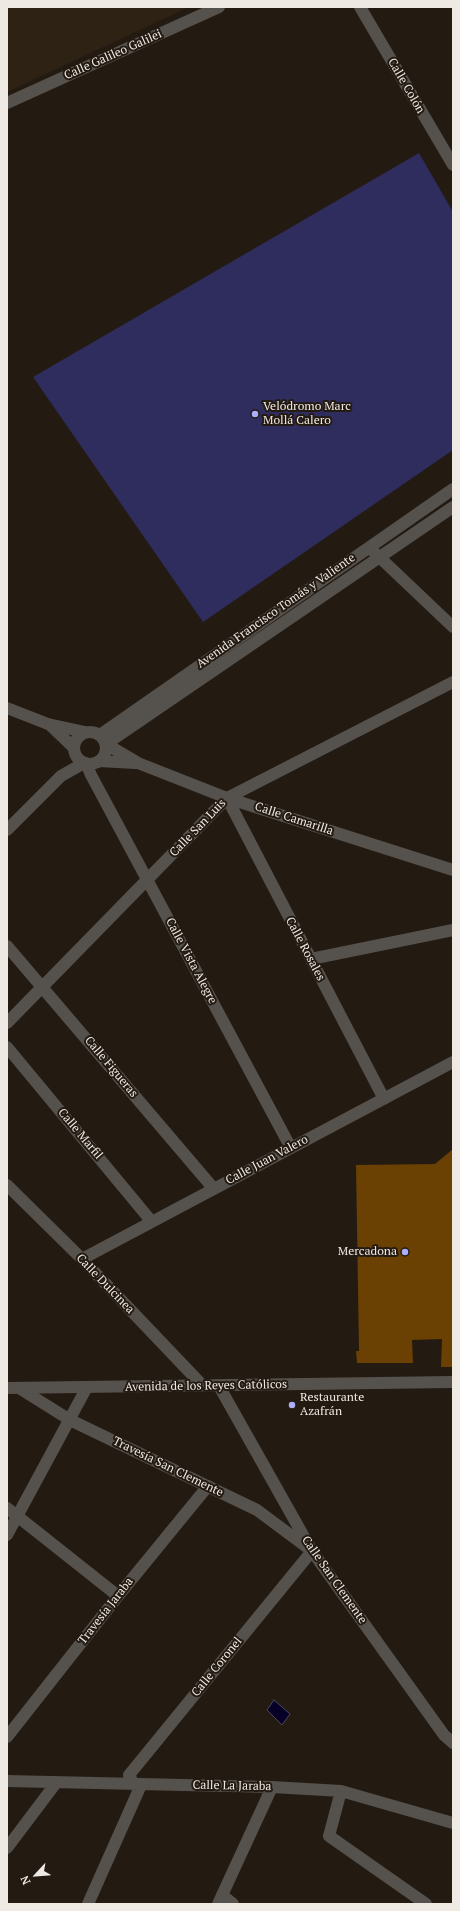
<!DOCTYPE html>
<html>
<head>
<meta charset="utf-8">
<style>
  body { margin:0 }
  #map { position:relative; width:460px; height:1911px; overflow:hidden; background:#231a12; font-family:"PT Serif",serif }
  canvas { display:block }
  .frame { position:absolute; inset:0; border:8px solid #efe9e3; pointer-events:none }
  .north { position:absolute; left:16px; top:1855px; width:40px; height:40px; -webkit-text-stroke:3px #231a12; paint-order:stroke; rotate:244deg; font-size:11px; font-weight:700; line-height:16px; text-align:center; color:#efe9e3 }
  .north::after { content:''; display:block; margin:auto; width:14px; height:18px; background:#efe9e3; clip-path:polygon(50% 0,100% 100%,50% 72%,0 100%) }
</style>
</head>
<body>
<div id="map">
<canvas width="460" height="1911"></canvas>
<div class="frame"></div>
<div class="north">N</div>
</div>
<script>
const ctx = document.querySelector('canvas').getContext('2d');
ctx.lineJoin = 'round';
function paint(path, color) { ctx.fillStyle = color; ctx.fill(path, 'evenodd'); }
const poly = rows => new Path2D(rows.map(r => 'M' + r).join(''));
function trace(path, color, width, dash) { ctx.strokeStyle = color; ctx.lineWidth = width; ctx.lineCap = dash ? 'butt' : 'round'; ctx.setLineDash(dash || []); ctx.stroke(path); }
function drawText(font, color, halo, rows, align = 'center') {
  ctx.font = font + ' "PT Serif",serif'; ctx.lineWidth = 4; ctx.setLineDash([]); ctx.textBaseline = 'middle'; ctx.strokeStyle = halo; ctx.fillStyle = color; for (const [text, x, y, turn = 0] of rows) {
    ctx.save(); ctx.translate(x, y); ctx.rotate((+turn || 0) * Math.PI / 180); ctx.textAlign = isNaN(turn) ? turn : align; if (halo) ctx.strokeText(text, 0, 0); ctx.fillText(text, 0, 0); ctx.restore();
  }
}
paint(poly([
  [7,7,189,7,7,92]
]), '#2e2214');
paint(poly([
  [419,153,453,212,453,450,203,622,33,377]
]), '#2f2d5e');
const water = poly([
  [274,1700,290,1714,282,1725,267,1710,274,1700]
]);
paint(water, '#060026');
trace(water, '#4c465f', 1);
paint(poly([
  [453,1149,453,1367,441,1367,442,1339,412,1340,413,1363,357,1363,356,1351,359,1351,356,1165,435,1164]
]), '#6a4003');
trace(poly([
  [360,7,453,165],
  [7,103,219,7],
  [453,507,106,744,138,763,227,798,453,870],
  [374,552,453,627],
  [7,708,48,724,85,732],
  [49,724,74,748],
  '74 748a16 16 0 1 1 32 0a16 16 0 1 1-32 0Z',
  [100,735,453,489],
  [99,761,135,763],
  [86,763,91,775,291,1148],
  [227,798,384,1099],
  [7,830,61,776,84,763],
  [7,946,214,1189],
  [311,959,453,930],
  [7,1023,227,798,453,682],
  [7,1047,152,1222],
  [7,1185,82,1259,202,1385],
  [82,1259,453,1062],
  [219,1386,312,1551,444,1735,453,1743],
  [19,1388,70,1420,257,1510,312,1551,129,1775,134,1785],
  [7,1508,118,1596],
  [7,1535,87,1387],
  [7,1737,118,1596,208,1486],
  [7,1781,272,1787,341,1791,453,1823],
  [341,1791,329,1836,426,1904],
  [7,1848,56,1783],
  [222,1895,233,1904],
  [88,1904,141,1785],
  [218,1904,272,1787]
]), '#55514c', 12);
trace(poly([
  [7,1388,453,1382]
]), '#55514c', 12);
for (const [x, y, r, color] of [
  [255,414,4,"#acaffb"],
  [405,1252,4,"#acaffb"],
  [292,1405,4,"#acaffb"]
]) { const dot = new Path2D(); dot.arc(x, y, r, 0, 2 * Math.PI); ctx.fillStyle = color; ctx.fill(dot); trace(dot, '#231a12', 1.5); }
drawText('12px', '#efe9e3', '#231a12', [
  ["Calle Galileo Galilei",113,55,-24],
  ["Calle Colón",406,86,60],
  ["Avenida Francisco Tomás y Valiente",276,611,-35],
  ["Calle Camarilla",294,819,18],
  ["Calle San Luis",198,828,-46],
  ["Calle Rosales",305,949,62],
  ["Calle Vista Alegre",191,961,62],
  ["Calle Figueras",111,1067,50],
  ["Calle Marfil",80,1134,50],
  ["Calle Juan Valero",267,1160,-28],
  ["Calle Dulcinea",105,1284,46],
  ["Avenida de los Reyes Católicos",206,1386,-1],
  ["Travesía San Clemente",168,1467,26],
  ["Calle San Clemente",334,1580,55],
  ["Travesía Jaraba",106,1611,-52],
  ["Calle Coronel",217,1667,-51],
  ["Calle La Jaraba",232,1786,1]
]);
drawText('12px', '#efe9e3', '#231a12', [
  ["Velódromo Marc",263,407],
  ["Mollá Calero",263,421],
  ["Mercadona",397,1252,"right"],
  ["Restaurante",300,1398],
  ["Azafrán",300,1412]
], 'left');
</script>
</body>
</html>
